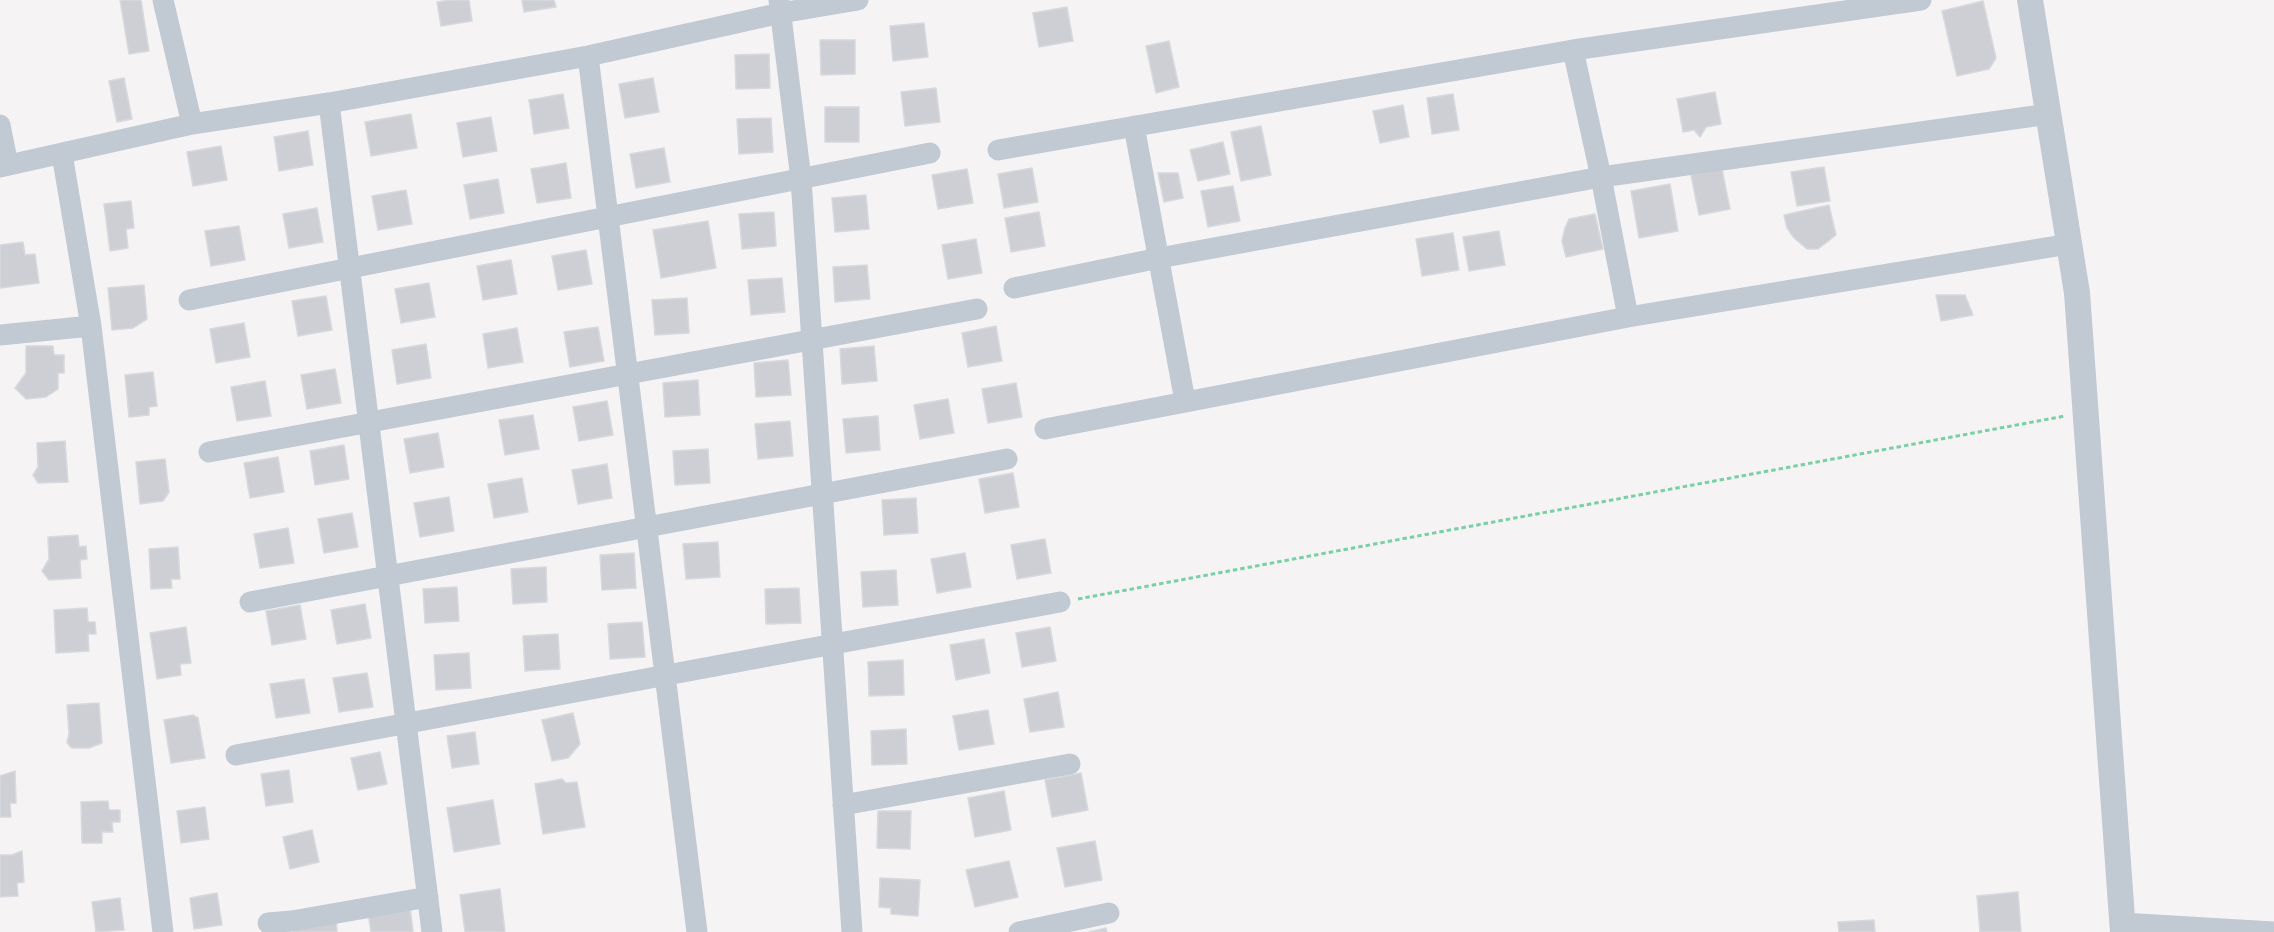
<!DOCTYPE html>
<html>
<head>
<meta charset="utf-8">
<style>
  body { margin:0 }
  canvas { display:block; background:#f5f3f3 }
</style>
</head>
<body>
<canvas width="2274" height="932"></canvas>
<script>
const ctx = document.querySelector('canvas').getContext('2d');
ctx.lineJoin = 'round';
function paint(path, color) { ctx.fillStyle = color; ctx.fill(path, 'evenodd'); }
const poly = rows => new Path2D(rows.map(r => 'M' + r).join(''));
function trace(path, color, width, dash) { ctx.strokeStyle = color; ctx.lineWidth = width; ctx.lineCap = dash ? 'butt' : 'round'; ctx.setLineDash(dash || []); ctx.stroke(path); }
const building = poly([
  [120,0,141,0,149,51,129,54,120,0],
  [450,0,469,0,472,21,441,26,437,2,450,0],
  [522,0,554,0,556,7,524,12,522,0],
  [1983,1,1996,58,1989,69,1957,76,1942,11,1983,1],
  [1067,7,1073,41,1039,47,1033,13,1067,7],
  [924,23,928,57,893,61,890,26,924,23],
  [820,40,855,40,855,74,821,75,820,40],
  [1169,41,1179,87,1156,93,1146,46,1169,41],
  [769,54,770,88,736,89,735,55,769,54],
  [124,78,132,119,117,122,109,81,124,78],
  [653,78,659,112,625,118,619,84,653,78],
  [936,88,940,122,905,126,901,92,936,88],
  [1715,92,1721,124,1706,127,1700,137,1694,130,1683,132,1677,99,1715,92],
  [563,94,569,128,534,134,529,100,563,94],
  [1453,94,1459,130,1432,134,1427,98,1453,94],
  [1403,105,1409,137,1380,143,1373,111,1403,105],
  [825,107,859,107,859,142,825,142,825,107],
  [411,114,417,148,371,156,365,122,411,114],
  [491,117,497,151,463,157,457,123,491,117],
  [771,118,773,152,739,154,737,119,771,118],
  [1261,126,1271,175,1241,181,1231,132,1261,126],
  [308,131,313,165,279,171,274,137,308,131],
  [1223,142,1230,174,1198,181,1190,150,1223,142],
  [221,146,227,180,193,186,187,152,221,146],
  [664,148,670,182,636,188,630,154,664,148],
  [566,163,571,198,537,203,531,169,566,163],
  [1824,167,1830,201,1797,206,1791,172,1824,167],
  [1032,168,1038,202,1004,208,998,174,1032,168],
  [967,169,973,203,938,209,932,175,967,169],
  [1722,169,1730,209,1699,215,1691,175,1722,169],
  [1158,173,1178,173,1183,198,1164,202,1158,173],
  [498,179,504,213,470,219,464,185,498,179],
  [1670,184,1678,231,1639,238,1631,191,1670,184],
  [1233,186,1240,221,1208,227,1201,191,1233,186],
  [406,190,412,224,378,230,372,196,406,190],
  [866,195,869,229,835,232,832,198,866,195],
  [131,201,134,228,126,229,128,248,110,251,104,204,131,201],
  [1829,205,1836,235,1818,249,1807,249,1794,238,1787,228,1784,215,1829,205],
  [317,208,323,242,289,248,283,214,317,208],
  [774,212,776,246,742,249,739,214,774,212],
  [1039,212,1045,246,1011,252,1005,218,1039,212],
  [1595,214,1603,249,1566,257,1562,241,1565,228,1569,219,1595,214],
  [708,221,716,268,661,278,653,230,708,221],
  [239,226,245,260,211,266,205,231,239,226],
  [1499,231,1505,265,1469,271,1463,237,1499,231],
  [1453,233,1459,270,1422,276,1416,239,1453,233],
  [976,239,982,273,948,279,942,245,976,239],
  [23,242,25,255,35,254,39,283,0,288,0,245,23,242],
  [586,250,592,284,558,290,552,256,586,250],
  [511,260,517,294,483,300,477,266,511,260],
  [867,265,870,299,835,302,833,267,867,265],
  [782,278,785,312,751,315,748,280,782,278],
  [429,283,435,317,401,323,395,289,429,283],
  [144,285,147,319,133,328,112,330,108,288,144,285],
  [1936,295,1965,295,1973,315,1941,321,1936,295],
  [326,296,332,330,298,336,292,301,326,296],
  [687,298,689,333,655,335,652,300,687,298],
  [244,323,250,357,216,363,210,329,244,323],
  [996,326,1002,361,968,367,962,333,996,326],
  [598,327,604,361,570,367,564,332,598,327],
  [517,328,523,362,488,368,483,334,517,328],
  [426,344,431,378,397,384,392,350,426,344],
  [26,346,53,346,54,355,64,355,64,373,58,373,58,389,46,397,26,399,15,388,26,373,26,346],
  [874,346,877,381,842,384,840,349,874,346],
  [788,360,791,395,756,397,754,363,788,360],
  [335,369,341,403,307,409,301,375,335,369],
  [153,372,157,406,149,407,149,415,129,417,125,375,153,372],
  [698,380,700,415,665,417,663,383,698,380],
  [265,381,271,416,237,421,231,387,265,381],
  [1016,383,1022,417,988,423,982,389,1016,383],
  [948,399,954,433,920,439,914,405,948,399],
  [607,401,613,435,579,441,573,407,607,401],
  [533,415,539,449,505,455,499,420,533,415],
  [878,416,880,450,846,453,843,419,878,416],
  [790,421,793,456,758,459,755,424,790,421],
  [438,433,444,467,410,473,404,439,438,433],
  [65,441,68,482,38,483,33,475,38,467,37,443,65,441],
  [344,445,349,479,315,485,310,451,344,445],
  [708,449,710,483,675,485,673,451,708,449],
  [278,457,284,492,250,498,244,463,278,457],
  [165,459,169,492,163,501,140,504,136,462,165,459],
  [607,464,612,498,578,504,572,470,607,464],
  [1013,473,1019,507,985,513,979,479,1013,473],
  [522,478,528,512,494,518,488,484,522,478],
  [449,497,454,531,420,537,414,503,449,497],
  [916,498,918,533,884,535,882,500,916,498],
  [352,513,358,547,324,553,318,519,352,513],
  [288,528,294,563,260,568,254,534,288,528],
  [78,535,79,547,86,546,87,559,80,560,81,578,49,580,42,571,49,559,48,537,78,535],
  [1045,539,1051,573,1017,579,1011,545,1045,539],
  [718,542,720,577,686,579,683,544,718,542],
  [178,547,180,579,171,579,172,588,151,589,149,549,178,547],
  [634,553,636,588,602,590,600,555,634,553],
  [965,553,971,587,937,593,931,559,965,553],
  [546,567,547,602,513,604,511,569,546,567],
  [896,570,898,605,863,607,861,572,896,570],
  [457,587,459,621,425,623,423,589,457,587],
  [799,588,801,623,766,624,765,589,799,588],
  [365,604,371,638,337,644,331,610,365,604],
  [300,605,306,639,272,645,266,611,300,605],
  [87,608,88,622,95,622,96,634,88,634,89,651,56,653,54,610,87,608],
  [642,622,645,657,610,659,608,624,642,622],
  [186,627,191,663,180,664,181,675,157,679,150,633,186,627],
  [1050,627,1056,661,1022,667,1016,633,1050,627],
  [558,634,560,669,525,671,523,636,558,634],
  [984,639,990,673,956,680,950,645,984,639],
  [469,653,471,688,436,690,434,655,469,653],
  [903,660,904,695,869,696,868,662,903,660],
  [367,673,373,707,339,712,333,678,367,673],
  [304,679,310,713,276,718,270,684,304,679],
  [1058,692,1064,727,1030,732,1024,699,1058,692],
  [99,703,102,743,89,748,72,748,67,743,69,733,67,705,99,703],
  [988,710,994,744,959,750,953,716,988,710],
  [573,713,580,744,568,758,552,761,542,720,573,713],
  [193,715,198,718,205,758,171,763,164,720,193,715],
  [906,729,907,764,872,765,871,731,906,729],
  [475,732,479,764,452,768,447,736,475,732],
  [380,752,387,784,358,790,351,758,380,752],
  [289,770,293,802,266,806,261,774,289,770],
  [15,771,16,803,10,803,11,817,0,817,0,776,15,771],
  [1081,773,1088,810,1052,817,1045,780,1081,773],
  [562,779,566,783,577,782,585,827,543,834,535,784,562,779],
  [1004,791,1011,830,975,837,968,798,1004,791],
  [493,800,500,844,454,852,447,808,493,800],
  [108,801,109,810,120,810,120,822,112,822,113,832,102,832,102,843,82,843,81,802,108,801],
  [205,807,209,839,181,843,177,811,205,807],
  [878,811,911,811,910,849,877,848,878,811],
  [312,830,319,862,290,869,283,837,312,830],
  [1095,841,1102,880,1065,887,1057,848,1095,841],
  [22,851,24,882,17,883,18,896,0,897,0,855,12,855,22,851],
  [1009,861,1018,897,975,907,966,870,1009,861],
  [880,878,920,880,918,916,891,914,891,908,879,907,880,878],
  [500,889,505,932,465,932,460,895,500,889],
  [2018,892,2021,932,1980,932,1977,896,2018,892],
  [217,893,222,925,194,929,190,898,217,893],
  [120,898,124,930,96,932,92,902,120,898],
  [410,906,413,932,371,932,368,912,410,906],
  [336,916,337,932,294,932,292,921,336,916],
  [1874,920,1875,932,1839,932,1838,922,1874,920],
  [1106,928,1107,932,1089,932,1106,928]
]);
paint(building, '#cdcfd5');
trace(building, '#d7d9de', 1.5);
trace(poly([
  [1078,599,2065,416]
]), '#7ad0a6', 3, [4.5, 3]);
trace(poly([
  [163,0,192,124],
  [779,0,801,179,852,932],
  [1573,50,1601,177,1628,317],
  [588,56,697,932],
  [329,103,432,932],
  [0,125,8,165],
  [1134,126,1185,401],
  [998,150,1573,50,1921,0],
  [62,154,91,326,163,932],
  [0,167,192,124,329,103,588,56,781,13,858,0],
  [1014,288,1159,258,1601,177,2049,114],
  [189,300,930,153],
  [0,335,91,326],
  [1045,429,1628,317,2069,244],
  [209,452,977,309],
  [250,602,1007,459],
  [236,755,1060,602],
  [843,805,1070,764],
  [268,923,292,921,428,897],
  [2122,923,2274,932],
  [1019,932,1109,913]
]), '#c1cad2', 21);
trace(poly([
  [2030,0,2077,293,2123,932]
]), '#c1cad2', 26);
</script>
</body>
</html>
